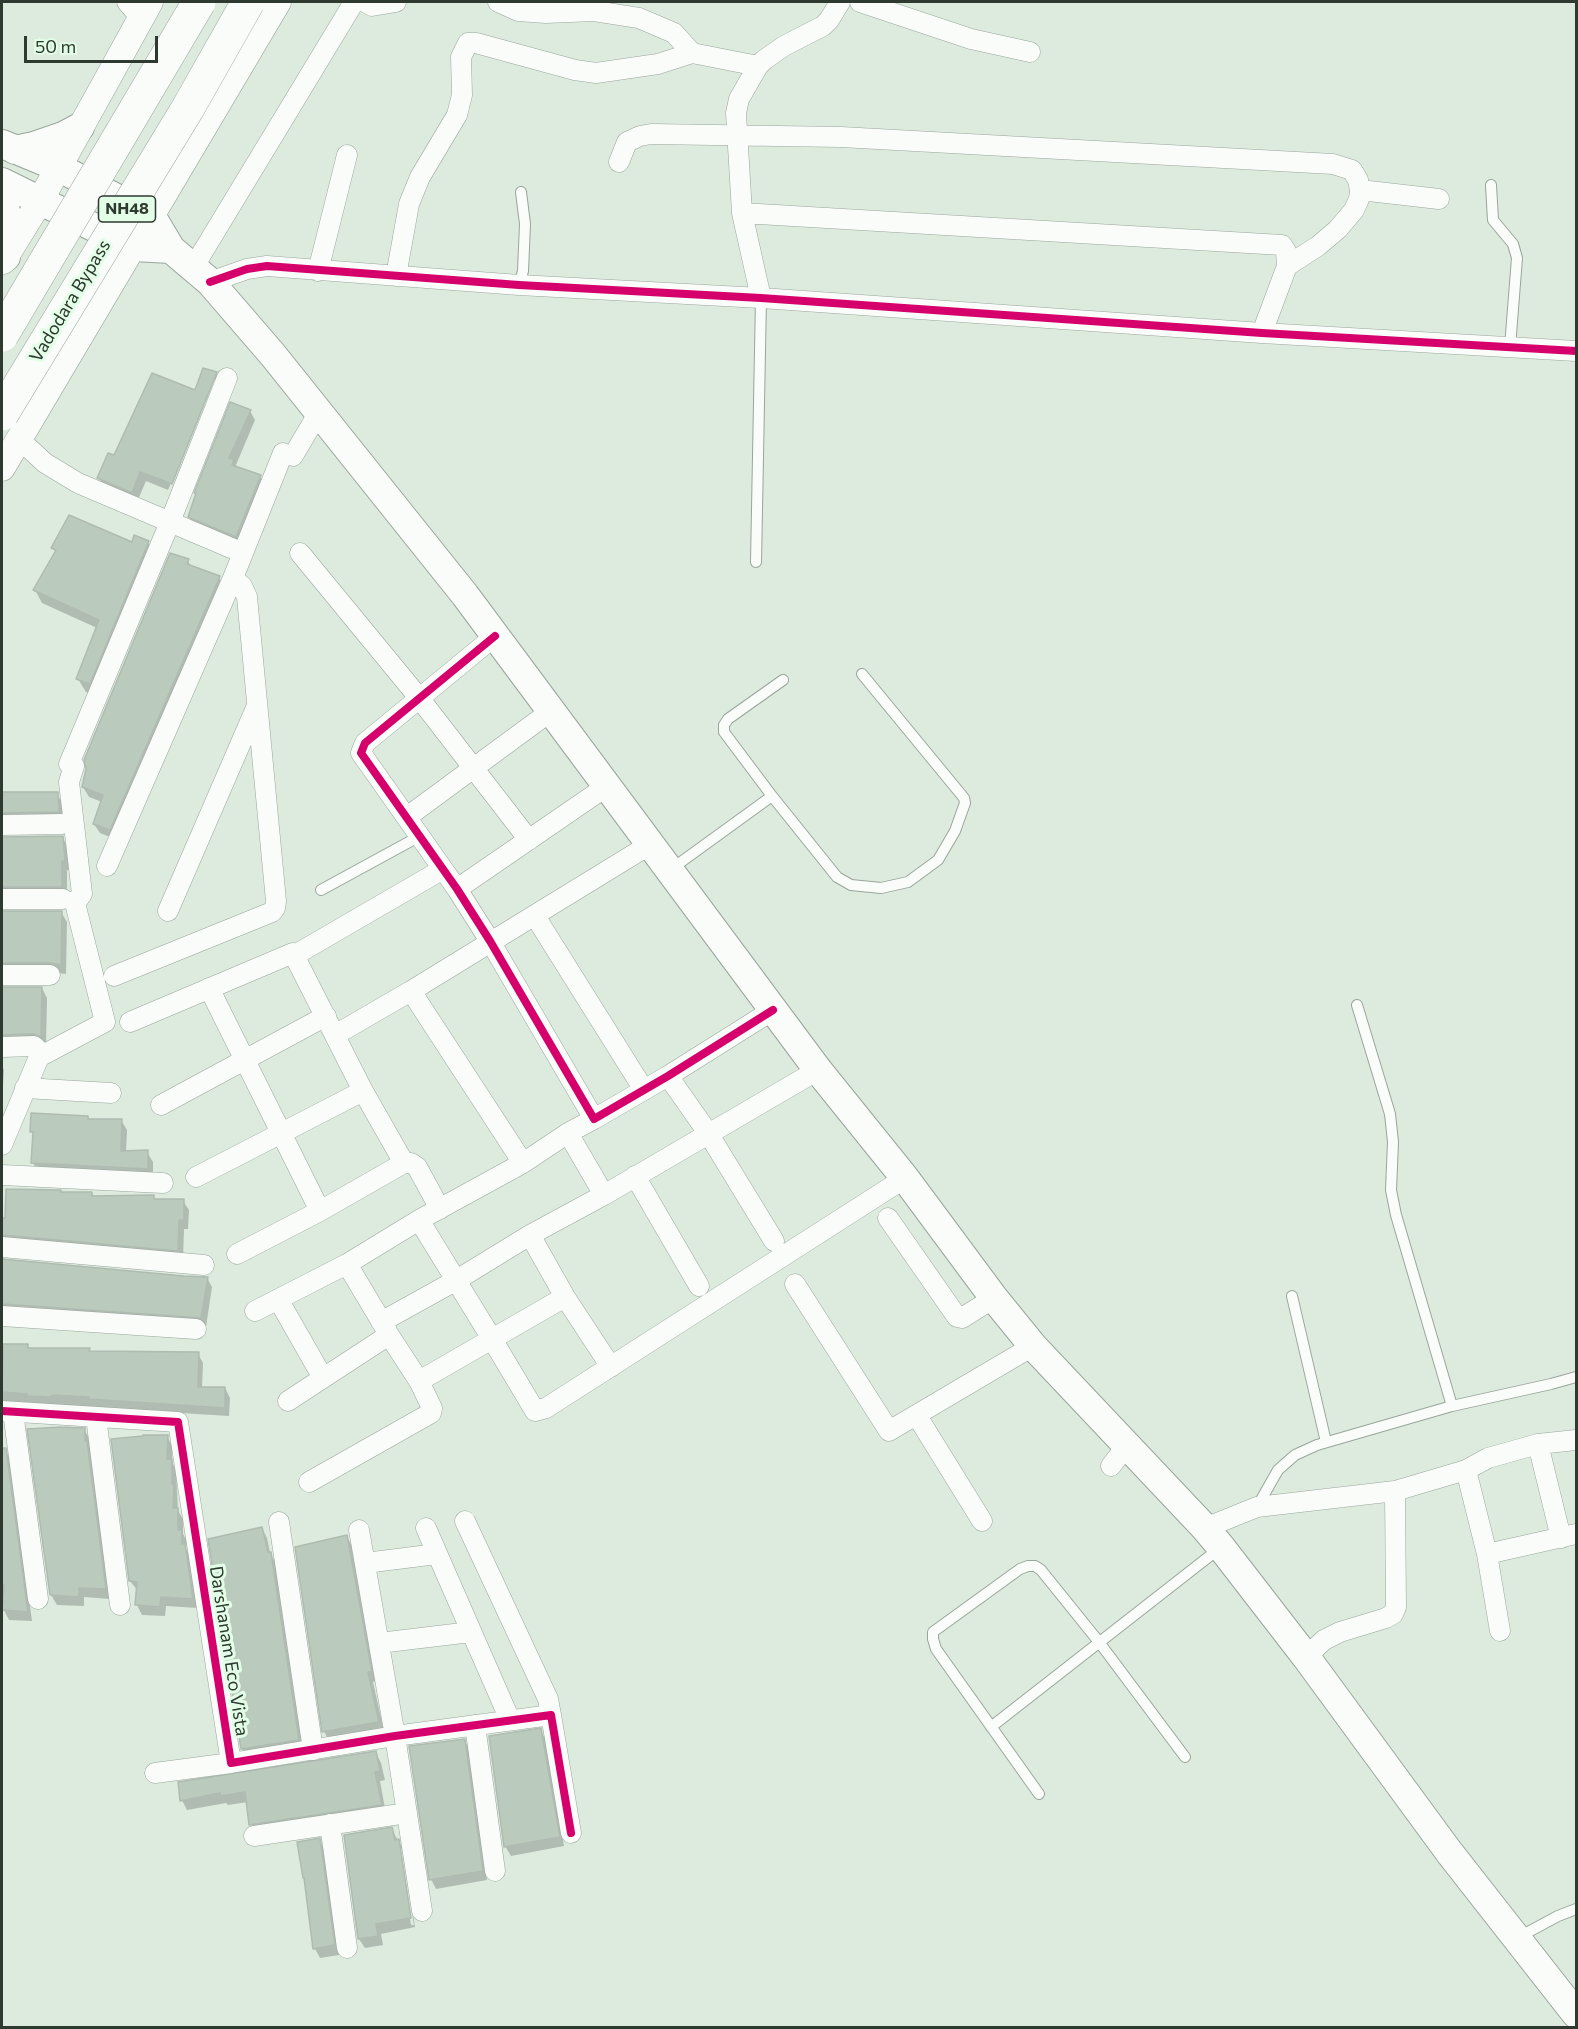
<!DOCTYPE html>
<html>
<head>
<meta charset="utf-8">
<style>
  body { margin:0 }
  #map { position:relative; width:1578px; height:2029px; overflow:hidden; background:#dcebde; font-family:Commissioner,sans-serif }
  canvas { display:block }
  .frame { position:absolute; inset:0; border:3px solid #2e3930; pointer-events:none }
  .scale { position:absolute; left:24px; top:36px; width:134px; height:27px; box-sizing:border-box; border:3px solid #2e3930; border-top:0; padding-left:8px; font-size:18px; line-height:21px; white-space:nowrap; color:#2e3930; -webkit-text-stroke:4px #e3fee7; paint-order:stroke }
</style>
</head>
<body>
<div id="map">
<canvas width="1578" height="2029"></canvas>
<div class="frame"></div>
<div class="scale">50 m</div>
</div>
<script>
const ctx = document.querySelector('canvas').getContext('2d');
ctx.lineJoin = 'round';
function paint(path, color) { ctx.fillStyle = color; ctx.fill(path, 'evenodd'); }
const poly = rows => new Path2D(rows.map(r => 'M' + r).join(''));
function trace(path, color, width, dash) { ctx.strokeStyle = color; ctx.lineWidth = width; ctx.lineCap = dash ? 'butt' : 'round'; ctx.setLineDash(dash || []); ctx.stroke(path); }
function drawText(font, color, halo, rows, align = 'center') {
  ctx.font = font + ' Commissioner,sans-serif'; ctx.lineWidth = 6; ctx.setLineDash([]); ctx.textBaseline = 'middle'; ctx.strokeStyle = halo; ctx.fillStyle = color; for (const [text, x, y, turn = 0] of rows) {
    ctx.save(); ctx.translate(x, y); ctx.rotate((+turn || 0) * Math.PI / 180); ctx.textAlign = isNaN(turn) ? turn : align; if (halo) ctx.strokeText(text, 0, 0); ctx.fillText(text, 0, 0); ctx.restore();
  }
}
paint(poly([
  [216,374,221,383,177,493,171,491,216,379,213,379,168,490,146,481,137,502,105,488,99,478,114,457],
  [250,411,255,420,236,465,237,468,260,476,266,486,242,546,195,526,189,516],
  [148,542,156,555,97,696,86,692,78,679,97,628,42,603,35,590,56,553,53,548],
  [188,561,192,568,219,577,224,587,115,839,100,833,94,824,102,802,89,797,83,787],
  [2,793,57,794,63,804,63,822,2,825],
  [62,837,68,847,70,870,67,870,67,897,2,900,2,838],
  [2,912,61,912,67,922,66,974,57,973,2,975],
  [2,987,42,988,47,998,46,1046,2,1047],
  [2,1066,4,1070,2,1102],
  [87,1117,89,1120,121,1120,127,1130,126,1152,147,1152,153,1162,153,1179,38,1172,33,1163,34,1136,32,1131],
  [92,1193,94,1197,153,1197,155,1201,183,1201,189,1210,188,1229,184,1229,183,1260,7,1245,2,1235,3,1220,61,1194],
  [2,1260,184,1278,207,1278,212,1287,206,1327,9,1313,2,1314],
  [2,1345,27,1345,29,1349,89,1349,91,1353,198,1354,203,1363,202,1389,225,1388,230,1398,229,1416,2,1402],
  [84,1430,90,1439,110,1599,84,1597,84,1606,57,1605,51,1595],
  [167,1436,172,1446,172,1462,176,1470,178,1511,183,1519,183,1534,187,1541,186,1549,190,1555,198,1608,166,1606,165,1616,142,1615,137,1605,138,1591,130,1581],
  [2,1449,5,1449,10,1459,32,1621,9,1620,4,1610,5,1594,2,1592],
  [262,1528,267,1538,270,1553,276,1563,304,1749,248,1758,242,1749],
  [347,1537,352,1546,376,1681,373,1682,384,1731,329,1741,324,1731],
  [540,1730,546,1740,564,1846,511,1856,505,1846],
  [464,1740,470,1750,487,1880,436,1889,431,1879],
  [376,1753,381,1763,385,1780,380,1781,386,1814,256,1834,251,1824,248,1802,228,1805,226,1803,187,1810,182,1800],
  [391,1829,404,1850,415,1927,381,1934,383,1945,365,1948,359,1939,345,1836],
  [398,1846,402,1849,414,1925,411,1925],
  [319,1840,325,1850,339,1955,320,1958,315,1949]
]), '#0003');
const building = poly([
  [203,368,217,372,172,484,140,472,132,493,97,478,108,453,114,455,152,373,195,390,203,368],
  [230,402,251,410,229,458,234,460,232,465,261,475,236,537,188,517,196,493,194,493,230,402],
  [69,515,132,542,134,535,149,541,90,684,76,679,99,620,33,590,56,550,51,548,69,515],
  [170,553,189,559,187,564,220,576,110,830,93,824,103,795,82,787,86,769,84,760,170,553],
  [2,792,58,792,59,812,2,813,2,792],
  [63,836,65,861,62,861,62,887,2,887,2,837,63,836],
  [2,911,62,911,61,965,50,963,2,963,2,911],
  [2,987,42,987,41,1037,34,1034,2,1035,2,987],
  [31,1113,88,1116,88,1119,122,1119,121,1151,148,1150,148,1169,31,1163,33,1132,30,1132,31,1113],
  [6,1189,61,1190,61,1192,92,1192,92,1196,154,1195,154,1199,184,1199,184,1220,179,1220,178,1251,2,1235,2,1218,5,1218,6,1189],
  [2,1259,184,1276,208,1277,201,1318,2,1304,2,1259],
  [3,1344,28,1344,28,1348,90,1348,89,1351,199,1352,198,1387,225,1387,225,1408,88,1399,89,1397,52,1395,52,1397,27,1396,27,1394,2,1392,3,1344],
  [61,1427,85,1428,85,1441,87,1441,106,1589,79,1588,79,1597,50,1595,27,1429,61,1427],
  [143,1435,168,1435,167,1459,172,1459,172,1484,174,1484,173,1508,178,1508,178,1530,182,1530,182,1544,185,1543,193,1599,161,1597,160,1607,135,1605,137,1582,129,1581,111,1439,143,1436,143,1435],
  [2,1448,6,1448,28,1612,2,1610,4,1585,2,1585,2,1448],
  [262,1527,268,1552,271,1552,299,1740,241,1749,208,1539,262,1527],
  [347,1535,372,1672,368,1672,379,1722,322,1732,295,1547,347,1535],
  [541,1728,560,1837,504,1847,489,1736,541,1728],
  [465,1739,483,1871,429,1880,409,1746,465,1739],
  [376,1751,380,1771,375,1772,382,1805,249,1825,245,1792,221,1796,220,1793,180,1801,178,1782,376,1751],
  [392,1827,395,1840,399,1839,411,1918,376,1924,378,1936,358,1939,344,1835,392,1827],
  [320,1838,335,1945,313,1949,304,1878,303,1878,297,1842,320,1838]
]);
paint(building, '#bacabd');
trace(building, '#afbbb1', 1.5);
const service = poly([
  [1491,185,1493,220,1513,244,1517,258,1510,347],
  [519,285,523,271,525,224,521,192],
  [756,562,761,298],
  [783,680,728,719,724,725,724,732,772,796,837,877,851,885,881,888,908,882,938,860,955,831,965,803,964,798,862,674],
  [670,870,772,796],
  [321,890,420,836],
  [1357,1005,1390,1114,1393,1142,1391,1190,1396,1215,1452,1406],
  [1292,1296,1326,1442],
  [1257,1507,1278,1470,1295,1455,1317,1445,1452,1406,1551,1384,1576,1377],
  [991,1727,1220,1548],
  [1039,1794,936,1649,933,1639,933,1632,1020,1569,1028,1566,1035,1566,1041,1570,1099,1642,1185,1757],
  [1517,1938,1558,1916,1576,1909]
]);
const minor = poly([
  [127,2,140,17],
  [365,2,372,6,396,2],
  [498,2,518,11,546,13,594,11,639,18,674,33,692,53,758,66],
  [860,2,971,39,1030,52],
  [619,162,627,142,640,136,651,134,841,137,1333,164,1352,170,1358,180,1360,190,1359,199,1354,210,1338,229,1318,246,1287,266],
  [1360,190,1439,199],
  [742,213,1282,245,1286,251,1287,266,1262,333],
  [193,268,354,2],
  [318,271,347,155],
  [396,276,409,204,420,177,457,115,462,95,461,57,468,43,476,43,575,70,596,73,658,64,692,53],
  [210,282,247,269,267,266,519,285,761,298,1262,333,1576,351],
  [761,298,742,213,736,113,739,99,758,66,764,60,784,46,823,26,829,20,840,2],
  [19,439,45,463,78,483,243,553],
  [293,456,319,412],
  [300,553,420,699,529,840],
  [495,636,365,743,361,753,457,889,490,941,594,1119,668,1076,773,1010],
  [69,764,170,522,227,378],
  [407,817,551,711],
  [2,825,62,824],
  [107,866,233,578,283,453],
  [457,889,607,786],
  [2,899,63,899],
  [168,911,256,708],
  [535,916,644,1090],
  [295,955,443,869],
  [2,975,50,975],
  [114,976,272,912,275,908,276,901,247,597,242,586,233,578],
  [209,988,320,1211],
  [411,991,523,1163,568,1133,594,1119],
  [130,1022,293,953,363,1091,196,1177],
  [335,1035,411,991,649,845],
  [2,1047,34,1046,38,1050,39,1057,2,1145],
  [39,1057,105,1022,75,903,82,894,69,782,74,766],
  [668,1076,708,1133,774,1241],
  [25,1088,111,1093],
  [161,1105,326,1016],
  [568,1133,604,1195,818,1070],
  [404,1163,411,1163,417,1167,440,1209],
  [2,1175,163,1183],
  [635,1176,699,1286],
  [604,1195,530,1235,565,1297,611,1367],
  [888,1218,957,1317,962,1318,994,1298],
  [419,1220,523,1163],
  [2,1247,204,1265],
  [237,1254,320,1211,404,1163,363,1091],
  [347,1264,387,1331],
  [795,1284,889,1431,1033,1346],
  [565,1297,492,1339,535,1411,546,1408,905,1178],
  [278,1299,323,1378],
  [255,1311,347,1264,419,1220,492,1339,419,1381],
  [2,1316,196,1329],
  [381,1322,455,1281,530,1235],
  [288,1401,389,1335,419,1381,432,1408,431,1413,309,1482],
  [2,1411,178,1422,231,1763,395,1736,551,1715,571,1833],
  [13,1412,38,1599],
  [917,1416,982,1521],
  [96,1417,120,1605],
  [1538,1444,1561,1538],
  [1111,1466,1127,1445],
  [1466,1470,1487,1554,1500,1631],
  [465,1521,548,1699,551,1715],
  [279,1522,313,1750],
  [426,1528,510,1720],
  [1205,1528,1257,1507,1395,1491,1466,1470,1488,1458,1538,1444,1576,1440],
  [359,1530,395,1736,422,1911],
  [1487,1554,1576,1534],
  [365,1563,437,1554],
  [379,1643,471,1632],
  [1306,1657,1324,1640,1340,1632,1386,1618,1393,1614,1396,1607,1395,1491],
  [475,1725,495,1871],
  [155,1773,231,1763],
  [330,1824,347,1948],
  [254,1836,407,1813]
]);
const tertiary = poly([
  [3,261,40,201,150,2],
  [2,468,278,2]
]);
const secondary = poly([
  [2,144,58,167,152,217,171,249,210,282,273,355,465,595,818,1070,905,1178,994,1298,1033,1346,1205,1528,1221,1547,1306,1657,1449,1852,1576,2014],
  [15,150,34,146,63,136,80,127],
  [2,182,134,247,171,249],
  [2,197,7,215,6,257]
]);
trace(service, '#99a59b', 12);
trace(minor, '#99a59b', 21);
trace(tertiary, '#99a59b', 27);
trace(secondary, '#99a59b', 30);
trace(service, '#fafcfa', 10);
trace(minor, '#fafcfa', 20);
trace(tertiary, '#fafcfa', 26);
trace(secondary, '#fafcfa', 28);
const trunkBridge = poly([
  [2,335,199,2],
  [2,414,188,108,248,2]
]);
trace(trunkBridge, '#99a59b', 34, []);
trace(trunkBridge, '#fafcfa', 33);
trace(poly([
  [210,282,247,269,267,266,519,285,761,298,1262,333,1576,351],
  [495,636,365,743,361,753,457,889,490,941,594,1119,668,1076,773,1010],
  [2,1411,178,1422,231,1763,395,1736,551,1715,571,1833]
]), '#d6006c', 8);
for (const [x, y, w] of [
  [127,209,57]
]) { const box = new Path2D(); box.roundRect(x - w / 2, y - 13, w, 26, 4.5); ctx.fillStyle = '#e3fee7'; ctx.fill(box); trace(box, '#2e3930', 1.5); }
drawText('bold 16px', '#2e3930', null, [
  ["NH48",127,209]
]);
drawText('18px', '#2e3930', '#e3fee7', [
  ["Vadodara Bypass",70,301,-59],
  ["Darshanam Eco Vista",229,1651,81]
]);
</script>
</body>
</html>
